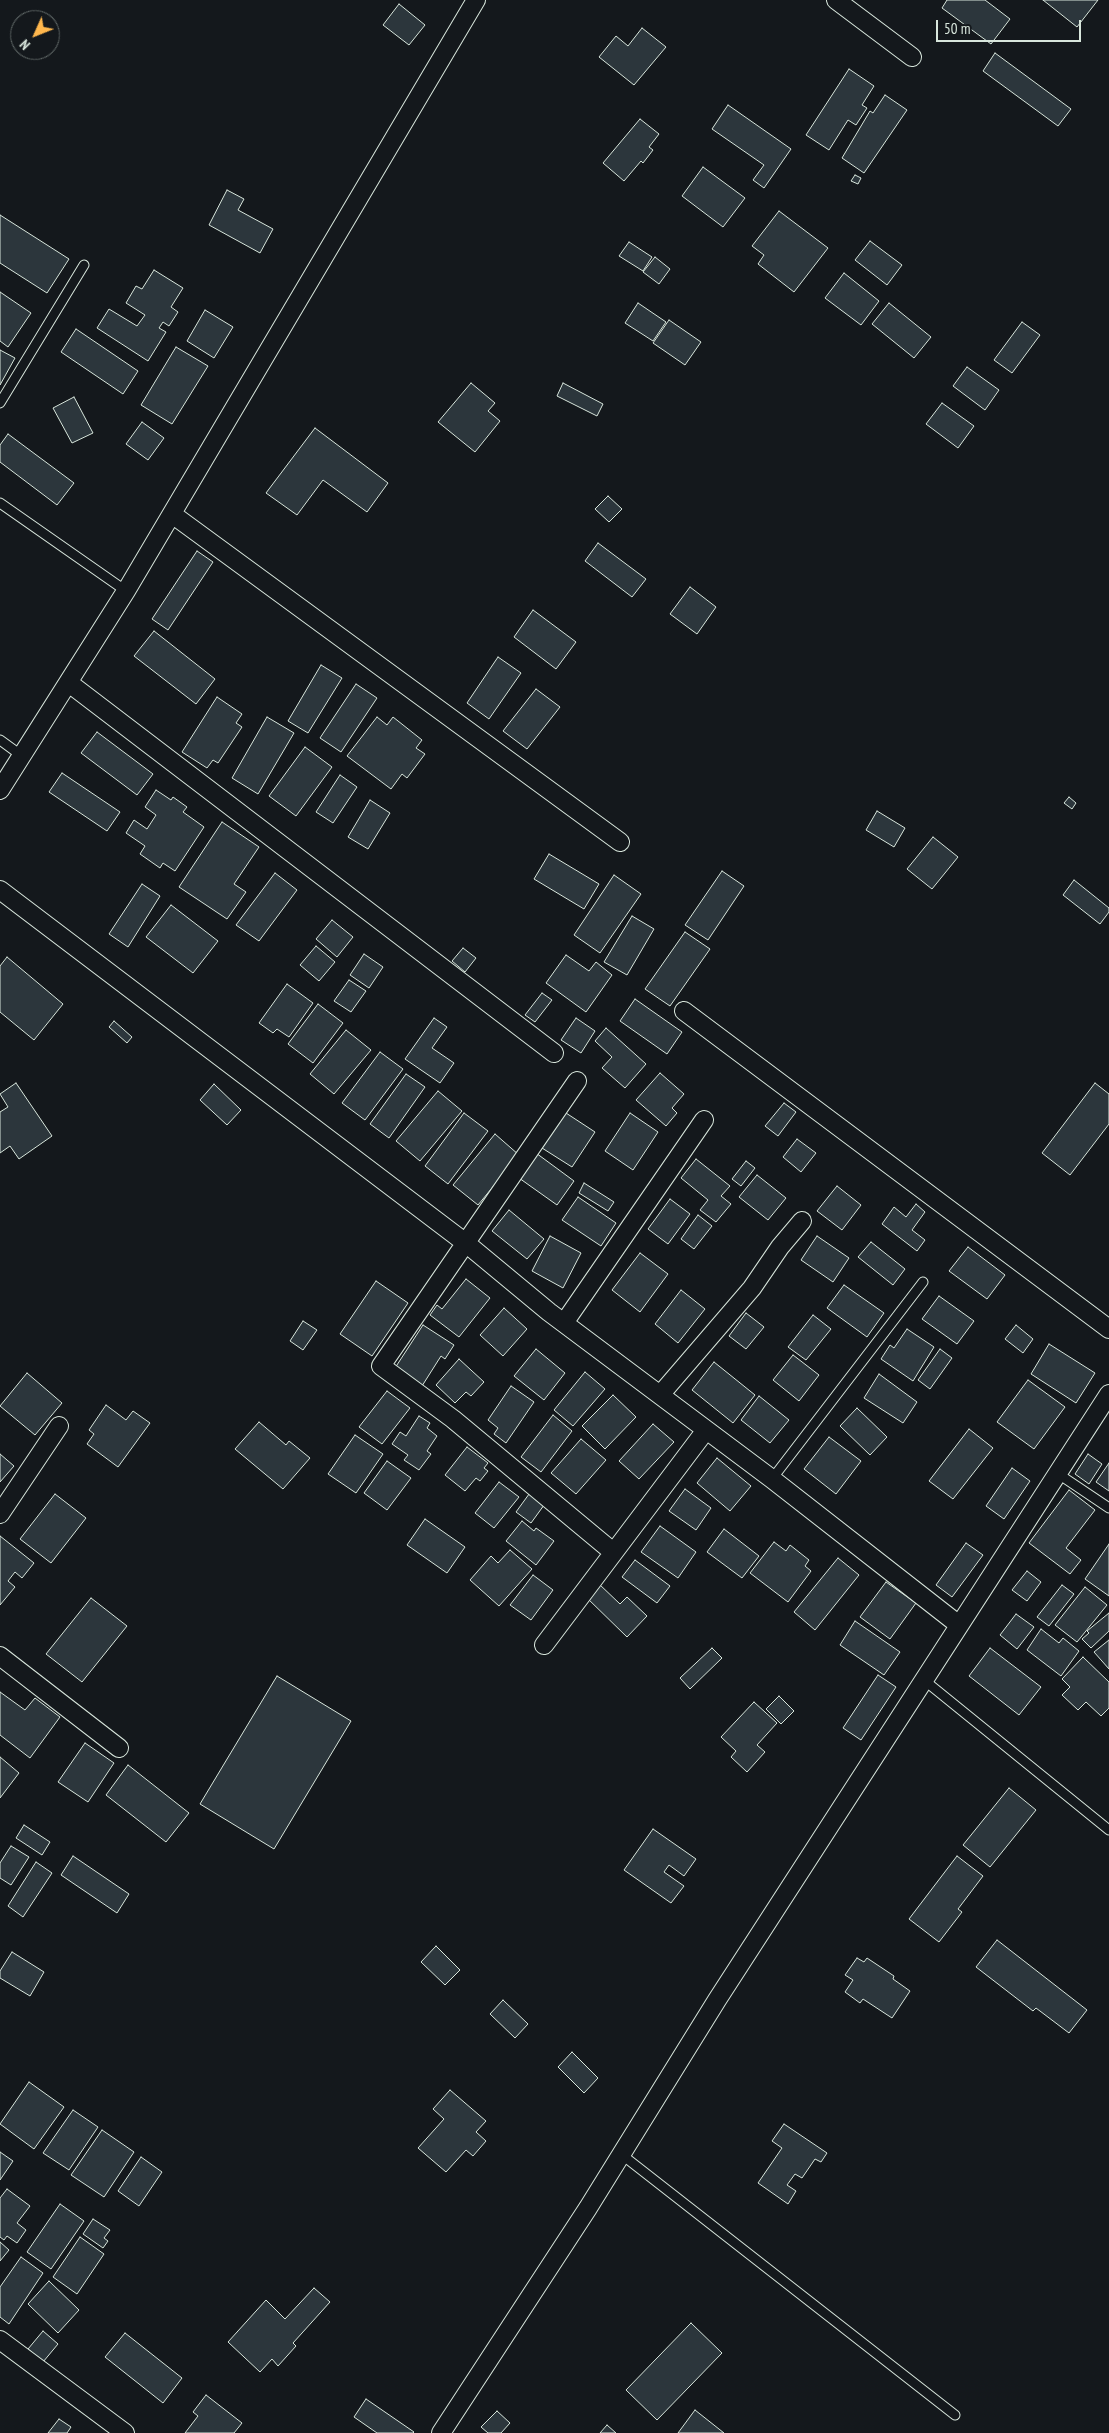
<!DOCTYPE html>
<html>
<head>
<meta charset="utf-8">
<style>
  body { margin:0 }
  #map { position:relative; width:1109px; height:2433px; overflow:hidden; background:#14181c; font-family:"PT Sans Narrow",sans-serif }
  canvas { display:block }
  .north { position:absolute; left:10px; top:10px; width:50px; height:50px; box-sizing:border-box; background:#14181c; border:1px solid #626a69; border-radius:50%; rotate:226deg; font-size:14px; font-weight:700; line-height:20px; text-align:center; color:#d8e6dc }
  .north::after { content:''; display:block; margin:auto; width:18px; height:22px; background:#ffb74d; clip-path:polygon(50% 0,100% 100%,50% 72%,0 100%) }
  .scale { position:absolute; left:936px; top:20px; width:145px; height:22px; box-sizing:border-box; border:2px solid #d8e6dc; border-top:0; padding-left:6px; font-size:15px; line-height:18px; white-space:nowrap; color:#d8e6dc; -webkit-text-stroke:4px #14181c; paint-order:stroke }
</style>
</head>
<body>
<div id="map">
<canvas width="1109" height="2433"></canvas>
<div class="north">N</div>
<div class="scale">50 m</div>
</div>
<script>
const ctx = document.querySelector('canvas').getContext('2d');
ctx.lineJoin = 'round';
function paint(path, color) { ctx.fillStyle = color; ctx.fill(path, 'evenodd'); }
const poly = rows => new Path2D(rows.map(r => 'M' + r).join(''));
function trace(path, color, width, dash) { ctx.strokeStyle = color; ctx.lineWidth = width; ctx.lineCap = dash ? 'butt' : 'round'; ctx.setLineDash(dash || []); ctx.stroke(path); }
const building = poly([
  [947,0,985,0,1010,19,991,44,942,8,947,0],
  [1043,0,1098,0,1077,27,1043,0],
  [399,4,425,25,409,45,383,25,399,4],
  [642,28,666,47,634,85,599,57,616,36,628,46,642,28],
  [995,53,1071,109,1058,126,983,71,995,53],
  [849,69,874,86,862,105,867,108,856,125,848,120,829,150,806,135,849,69],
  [885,95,907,110,864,173,842,158,870,111,873,113,885,95],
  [728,105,791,149,764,188,753,180,764,165,712,129,728,105],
  [640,119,659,134,649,147,653,150,643,163,641,161,624,181,603,163,640,119],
  [703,167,745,198,723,227,682,196,703,167],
  [855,175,861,178,858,184,851,181,855,175],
  [227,190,244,199,238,210,273,229,260,253,209,225,227,190],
  [779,211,828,248,794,292,758,264,764,255,752,246,779,211],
  [0,215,69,259,47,293,0,263,0,215],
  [870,241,902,265,887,285,855,260,870,241],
  [629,242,652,257,643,271,619,256,629,242],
  [655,257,670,269,659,284,643,272,655,257],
  [154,270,183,288,171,307,178,312,169,326,163,322,159,328,166,332,148,361,97,328,109,309,137,326,145,315,126,303,136,286,142,289,154,270],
  [844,273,879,301,861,325,825,298,844,273],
  [0,292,31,313,8,347,0,341,0,292],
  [638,303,666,322,653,341,625,323,638,303],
  [889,303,931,337,914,358,872,324,889,303],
  [205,310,233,327,214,358,187,341,205,310],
  [669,320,701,342,685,365,653,343,669,320],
  [1022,322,1040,335,1012,373,994,360,1022,322],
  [76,329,138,371,123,394,61,352,76,329],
  [176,347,208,366,172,424,141,405,176,347],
  [0,350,15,358,0,385,0,350],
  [967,367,999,390,985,410,953,386,967,367],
  [471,383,495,403,488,411,500,421,475,452,438,422,471,383],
  [563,383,603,404,597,416,557,396,563,383],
  [74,397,93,433,72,443,53,408,74,397],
  [942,403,974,426,958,448,926,424,942,403],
  [142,422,164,438,148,460,126,444,142,422],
  [315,428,388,483,367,512,323,480,297,515,266,493,315,428],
  [8,434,74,483,57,505,0,462,0,445,8,434],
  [608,496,622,509,609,522,595,509,608,496],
  [598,543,646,579,632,597,585,561,598,543],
  [197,551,213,562,168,630,152,619,197,551],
  [690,587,716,607,697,634,670,614,690,587],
  [533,610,576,642,556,669,514,637,533,610],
  [154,631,215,679,196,704,134,656,154,631],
  [498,657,521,673,489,719,467,703,498,657],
  [321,665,342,678,308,733,288,721,321,665],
  [356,684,377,698,341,752,320,738,356,684],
  [536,689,560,707,527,749,503,731,536,689],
  [217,697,242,714,236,723,242,727,218,763,213,760,207,768,182,752,217,697],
  [267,717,294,733,258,794,232,778,267,717],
  [377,717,387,725,393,717,422,740,416,748,425,754,407,778,402,774,391,789,347,756,377,717],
  [97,732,153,774,137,795,81,753,97,732],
  [305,747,332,767,296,816,269,796,305,747],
  [62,773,120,812,107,831,49,792,62,773],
  [340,775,357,787,333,823,316,812,340,775],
  [156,790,171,800,173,797,187,807,183,812,204,827,175,871,163,863,160,868,140,854,145,846,126,833,134,820,147,829,156,815,145,807,156,790],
  [1069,797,1076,803,1072,809,1064,803,1069,797],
  [370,800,390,813,368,849,348,837,370,800],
  [877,811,905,828,894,847,866,830,877,811],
  [222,822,259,847,234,884,246,892,227,919,179,887,222,822],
  [933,837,958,857,932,889,907,869,933,837],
  [549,854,599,884,584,909,534,879,549,854],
  [722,871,744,886,708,940,685,925,722,871],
  [275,873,297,890,259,941,236,925,275,873],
  [614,875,641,894,600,953,574,935,614,875],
  [1074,880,1109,908,1109,912,1100,924,1063,895,1074,880],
  [142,884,160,896,128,947,109,934,142,884],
  [171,905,218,941,193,973,146,937,171,905],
  [632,916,654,929,627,975,604,962,632,916],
  [332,920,353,937,337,957,316,939,332,920],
  [685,932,710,949,670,1006,645,989,685,932],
  [316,946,335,962,319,981,300,965,316,946],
  [463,948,476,958,465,972,452,961,463,948],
  [364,954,383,967,369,988,350,975,364,954],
  [566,955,589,971,596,962,612,975,586,1012,546,983,566,955],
  [7,957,63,1004,34,1040,0,1012,0,966,7,957],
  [349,980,366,991,351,1012,334,1001,349,980],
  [287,984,313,1003,289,1037,277,1029,273,1033,259,1023,287,984],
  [542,993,552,1000,535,1022,525,1015,542,993],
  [635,999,682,1032,667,1054,620,1021,635,999],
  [318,1004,343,1023,313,1063,288,1044,318,1004],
  [434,1018,447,1027,432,1048,454,1063,440,1083,405,1059,434,1018],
  [576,1018,595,1031,581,1053,561,1040,576,1018],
  [114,1021,132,1037,127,1043,109,1027,114,1021],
  [606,1028,646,1064,625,1088,602,1068,612,1057,595,1041,606,1028],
  [346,1030,371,1050,334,1094,310,1074,346,1030],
  [380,1052,403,1069,365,1120,342,1103,380,1052],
  [660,1073,684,1094,672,1108,677,1113,666,1126,636,1100,660,1073],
  [406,1074,425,1087,389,1138,370,1124,406,1074],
  [16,1083,52,1136,19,1159,10,1146,0,1153,0,1112,8,1107,0,1094,16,1083],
  [1095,1083,1109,1094,1109,1124,1070,1175,1042,1153,1095,1083],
  [214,1084,241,1110,227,1125,200,1100,214,1084],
  [438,1091,462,1111,420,1161,396,1141,438,1091],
  [784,1103,796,1112,778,1136,765,1126,784,1103],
  [464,1113,488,1131,448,1184,425,1166,464,1113],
  [566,1113,595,1132,572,1167,542,1148,566,1113],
  [630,1113,658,1132,633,1170,605,1151,630,1113],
  [495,1134,519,1155,478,1205,453,1185,495,1134],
  [797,1139,816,1153,801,1172,783,1157,797,1139],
  [536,1153,574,1181,557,1205,519,1178,536,1153],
  [696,1159,730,1186,721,1196,731,1204,716,1222,700,1210,708,1200,681,1178,696,1159],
  [746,1161,755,1168,741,1186,732,1179,746,1161],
  [757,1175,786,1198,768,1220,739,1197,757,1175],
  [584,1183,614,1202,608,1211,579,1193,584,1183],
  [837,1186,861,1205,842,1230,817,1211,837,1186],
  [578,1197,616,1223,601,1246,562,1220,578,1197],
  [670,1199,690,1214,668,1244,648,1229,670,1199],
  [916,1204,925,1212,912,1230,925,1240,917,1251,882,1224,894,1207,906,1217,916,1204],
  [509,1210,544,1239,527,1259,492,1231,509,1210],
  [698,1215,712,1226,694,1249,681,1239,698,1215],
  [550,1236,581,1253,563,1288,532,1271,550,1236],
  [817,1236,849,1258,833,1282,801,1260,817,1236],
  [871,1242,905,1269,893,1285,858,1257,871,1242],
  [968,1247,1005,1275,987,1299,949,1271,968,1247],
  [640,1253,668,1274,640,1312,612,1290,640,1253],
  [466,1279,490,1298,459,1337,430,1315,437,1305,442,1309,466,1279],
  [376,1281,408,1303,372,1356,340,1334,376,1281],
  [844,1285,884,1313,867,1337,827,1308,844,1285],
  [681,1290,705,1309,678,1343,655,1324,681,1290],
  [939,1296,974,1321,957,1344,922,1319,939,1296],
  [504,1308,527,1329,503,1356,480,1335,504,1308],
  [746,1313,764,1327,746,1349,729,1336,746,1313],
  [813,1315,831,1329,806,1360,788,1347,813,1315],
  [303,1321,317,1330,303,1350,290,1341,303,1321],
  [423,1325,454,1345,445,1359,441,1356,422,1386,395,1368,423,1325],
  [1016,1325,1033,1339,1023,1353,1005,1339,1016,1325],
  [907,1329,934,1347,913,1381,881,1359,890,1345,894,1348,907,1329],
  [1049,1344,1095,1373,1076,1403,1031,1374,1049,1344],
  [536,1349,565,1373,544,1400,514,1376,536,1349],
  [940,1349,952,1358,930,1389,918,1380,940,1349],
  [793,1355,819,1375,799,1401,773,1380,793,1355],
  [459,1359,484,1382,471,1396,466,1392,455,1403,436,1385,459,1359],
  [714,1362,755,1395,733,1423,692,1390,714,1362],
  [585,1372,605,1389,573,1426,554,1410,585,1372],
  [27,1373,62,1403,35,1435,0,1406,27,1373],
  [879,1374,917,1402,903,1423,864,1398,879,1374],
  [1028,1380,1065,1407,1034,1449,997,1422,1028,1380],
  [511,1386,534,1402,506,1443,494,1434,498,1428,488,1420,511,1386],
  [387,1391,410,1408,382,1444,359,1427,387,1391],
  [613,1395,636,1417,605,1449,582,1426,613,1395],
  [759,1396,789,1420,770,1443,741,1420,759,1396],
  [106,1405,126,1420,133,1411,150,1423,118,1467,87,1444,94,1434,89,1430,106,1405],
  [857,1408,887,1437,870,1455,840,1426,857,1408],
  [553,1415,572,1431,541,1472,521,1457,553,1415],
  [419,1416,430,1423,427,1428,437,1436,427,1451,431,1454,419,1470,404,1460,408,1455,392,1444,400,1432,406,1436,419,1416],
  [259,1422,286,1445,289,1441,310,1458,283,1489,235,1449,259,1422],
  [653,1424,674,1442,639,1479,619,1461,653,1424],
  [969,1429,993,1448,953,1499,929,1481,969,1429],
  [355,1435,383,1454,356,1493,328,1474,355,1435],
  [829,1437,861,1461,836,1494,804,1469,829,1437],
  [581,1439,606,1460,576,1494,551,1473,581,1439],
  [467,1447,488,1463,484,1468,488,1471,480,1481,476,1478,465,1491,445,1475,467,1447],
  [0,1454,14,1466,0,1482,0,1454],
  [1088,1454,1102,1464,1089,1484,1075,1474,1088,1454],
  [717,1458,751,1486,730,1511,697,1483,717,1458],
  [387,1461,411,1478,387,1510,364,1493,387,1461],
  [1109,1463,1109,1491,1096,1482,1109,1463],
  [1012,1468,1030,1481,1004,1519,986,1506,1012,1468],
  [499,1482,519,1497,494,1528,475,1513,499,1482],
  [685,1489,711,1508,696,1530,669,1511,685,1489],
  [532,1490,547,1501,531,1523,516,1512,532,1490],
  [1069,1490,1095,1510,1066,1548,1081,1560,1070,1574,1029,1543,1069,1490],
  [55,1494,86,1518,51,1563,20,1539,55,1494],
  [425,1519,465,1547,447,1573,407,1545,425,1519],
  [522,1521,534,1531,536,1528,554,1541,536,1565,506,1541,522,1521],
  [660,1526,696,1552,678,1578,641,1552,660,1526],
  [724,1529,759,1556,742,1578,707,1552,724,1529],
  [0,1536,34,1563,22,1578,15,1572,8,1581,15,1587,0,1605,0,1536],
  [774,1542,786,1551,790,1545,809,1560,805,1566,811,1571,788,1602,750,1573,774,1542],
  [966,1543,983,1555,952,1597,936,1585,966,1543],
  [1109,1544,1109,1596,1085,1579,1109,1544],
  [510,1550,532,1569,499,1606,470,1580,491,1556,498,1563,510,1550],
  [838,1558,859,1575,815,1630,794,1612,838,1558],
  [635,1560,670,1586,657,1603,622,1577,635,1560],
  [1027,1571,1041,1582,1027,1601,1012,1590,1027,1571],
  [533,1575,553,1590,531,1620,510,1605,533,1575],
  [886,1582,916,1603,890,1639,860,1617,886,1582],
  [598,1583,620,1604,627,1597,647,1616,627,1637,585,1596,598,1583],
  [1062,1585,1074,1594,1049,1626,1037,1617,1062,1585],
  [1085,1587,1107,1605,1077,1642,1055,1625,1085,1587],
  [91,1598,127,1626,82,1682,46,1654,91,1598],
  [1109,1613,1109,1631,1091,1648,1082,1639,1089,1633,1087,1631,1109,1613],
  [1016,1614,1034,1627,1017,1649,1000,1635,1016,1614],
  [855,1621,900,1652,884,1675,840,1645,855,1621],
  [1041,1629,1059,1643,1063,1638,1079,1651,1061,1676,1027,1650,1041,1629],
  [1109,1640,1109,1669,1094,1652,1109,1640],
  [712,1648,722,1658,690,1689,680,1678,712,1648],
  [990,1648,1041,1687,1019,1715,969,1676,990,1648],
  [1083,1657,1109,1682,1109,1708,1101,1716,1086,1702,1078,1710,1062,1695,1070,1687,1062,1679,1083,1657],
  [878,1675,896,1687,861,1740,843,1728,878,1675],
  [277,1676,351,1721,274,1849,200,1804,277,1676],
  [0,1692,25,1710,35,1698,60,1717,30,1758,0,1735,0,1692],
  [779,1696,794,1711,781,1724,766,1709,779,1696],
  [754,1702,777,1723,757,1745,765,1752,747,1772,731,1757,736,1751,721,1737,754,1702],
  [85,1743,114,1763,88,1802,58,1782,85,1743],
  [0,1757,19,1773,0,1798,0,1757],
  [128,1765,189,1813,166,1842,106,1795,128,1765],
  [1009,1788,1036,1810,990,1867,963,1845,1009,1788],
  [24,1825,50,1842,42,1855,16,1838,24,1825],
  [653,1829,696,1859,684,1876,669,1865,664,1872,684,1886,671,1903,624,1870,653,1829],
  [11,1846,29,1857,11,1885,0,1878,0,1863,11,1846],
  [73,1856,129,1894,117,1913,61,1875,73,1856],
  [957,1856,983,1876,958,1909,962,1912,939,1942,909,1919,957,1856],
  [36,1862,52,1873,23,1917,8,1906,36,1862],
  [997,1940,1087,2010,1069,2033,1036,2008,1033,2011,976,1967,997,1940],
  [436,1946,460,1970,445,1985,421,1962,436,1946],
  [12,1952,44,1972,30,1996,0,1978,0,1971,12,1952],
  [857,1958,864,1962,867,1958,894,1976,893,1979,910,1991,892,2018,863,1999,860,2003,845,1992,853,1980,845,1975,857,1958],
  [503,2000,528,2024,515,2038,490,2014,503,2000],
  [572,2052,598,2078,584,2093,558,2067,572,2052],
  [29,2082,64,2107,34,2149,0,2124,29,2082],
  [450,2090,486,2121,476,2132,486,2141,473,2156,466,2150,446,2172,418,2148,444,2119,433,2109,450,2090],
  [73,2110,98,2127,69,2170,43,2153,73,2110],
  [784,2124,827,2153,821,2162,815,2159,802,2178,795,2174,787,2185,796,2191,788,2204,758,2183,782,2148,772,2141,784,2124],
  [102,2130,134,2152,104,2197,71,2175,102,2130],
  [0,2152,13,2161,0,2180,0,2152],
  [141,2157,162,2172,139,2206,118,2191,141,2157],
  [7,2189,30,2206,17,2223,26,2230,17,2243,7,2236,4,2240,0,2237,0,2198,7,2189],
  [60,2204,84,2221,51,2269,27,2252,60,2204],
  [93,2219,110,2230,104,2238,108,2241,103,2248,83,2234,93,2219],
  [80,2237,104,2254,77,2294,53,2277,80,2237],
  [0,2242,9,2250,0,2261,0,2242],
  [21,2257,43,2273,9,2324,0,2317,0,2287,21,2257],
  [49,2281,79,2310,58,2333,28,2304,49,2281],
  [314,2288,330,2302,293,2343,296,2346,278,2366,272,2359,260,2372,228,2342,266,2300,285,2319,314,2288],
  [691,2323,722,2353,657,2420,626,2390,691,2323],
  [43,2331,58,2344,43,2362,28,2349,43,2331],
  [125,2333,182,2378,163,2403,105,2357,125,2333],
  [206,2395,242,2423,234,2433,185,2433,198,2416,193,2412,206,2395],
  [366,2399,414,2432,413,2433,377,2433,354,2417,366,2399],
  [695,2410,724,2433,678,2433,695,2410],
  [497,2411,510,2423,501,2433,488,2433,481,2427,497,2411],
  [59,2419,71,2427,67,2433,48,2433,59,2419],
  [607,2425,616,2433,600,2433,607,2425]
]);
paint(building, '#2c363c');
trace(building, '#d8e6dc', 1);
const service = poly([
  [0,403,84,265],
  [0,503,126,591],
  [0,740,22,756],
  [1057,1473,1109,1508],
  [772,1479,923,1282],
  [924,1680,1109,1830],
  [621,2154,955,2415]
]);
const minor = poly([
  [836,0,912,57],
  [172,514,620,842],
  [69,683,554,1053],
  [0,790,126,591,476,0],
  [0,890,467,1244,549,1312,772,1479,959,1625],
  [684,1011,1109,1329],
  [577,1081,381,1366,453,1419,613,1552],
  [564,1323,704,1120],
  [660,1395,752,1288,780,1247,802,1221],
  [0,1514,59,1426],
  [544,1645,706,1430],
  [0,1656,119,1748],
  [0,2340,125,2433],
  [441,2433,588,2208,717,2000,1109,1394]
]);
trace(service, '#d8e6dc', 11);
trace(minor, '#d8e6dc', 20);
trace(service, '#14181c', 9);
trace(minor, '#14181c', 18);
</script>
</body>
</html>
